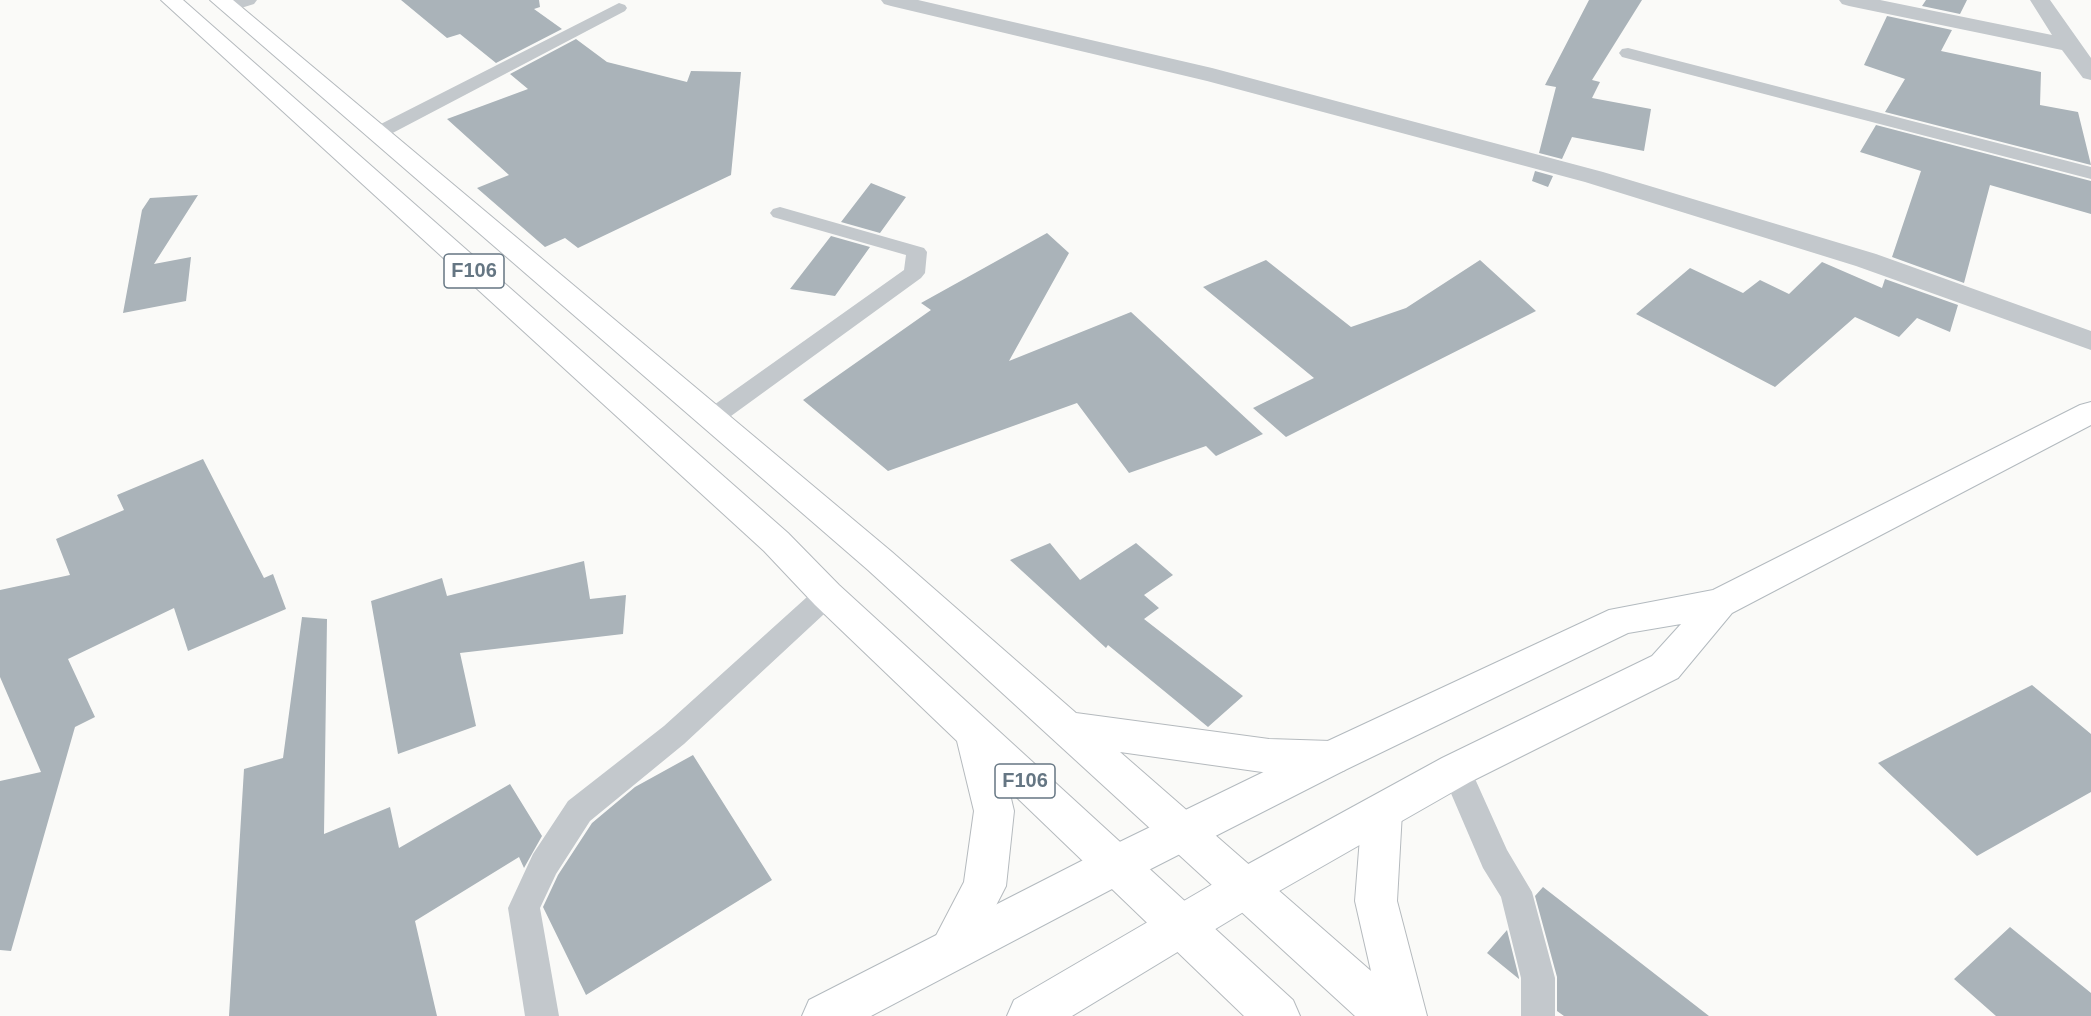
<!DOCTYPE html>
<html>
<head>
<meta charset="utf-8">
<style>
  body { margin:0 }
  canvas { display:block; background:#fafaf8 }
</style>
</head>
<body>
<canvas width="2091" height="1016"></canvas>
<script>
const ctx = document.querySelector('canvas').getContext('2d');
ctx.lineJoin = 'round';
function paint(path, color) { ctx.fillStyle = color; ctx.fill(path, 'evenodd'); }
const poly = rows => new Path2D(rows.map(r => 'M' + r).join(''));
function trace(path, color, width, dash) { ctx.strokeStyle = color; ctx.lineWidth = width; ctx.lineCap = dash ? 'butt' : 'round'; ctx.setLineDash(dash || []); ctx.stroke(path); }
function drawText(font, color, halo, rows, align = 'center') {
  ctx.font = font + ' Arial,sans-serif'; ctx.lineWidth = 6; ctx.setLineDash([]); ctx.textBaseline = 'middle'; ctx.strokeStyle = halo; ctx.fillStyle = color; for (const [text, x, y, turn = 0] of rows) {
    ctx.save(); ctx.translate(x, y); ctx.rotate((+turn || 0) * Math.PI / 180); ctx.textAlign = isNaN(turn) ? turn : align; if (halo) ctx.strokeText(text, 0, 0); ctx.fillText(text, 0, 0); ctx.restore();
  }
}
paint(poly([
  [401,0,539,0,540,7,534,9,562,29,496,63,460,34,447,38],
  [1589,0,1642,0,1592,80,1600,82,1592,98,1651,109,1644,151,1572,137,1562,159,1539,153,1556,87,1545,85],
  [1926,0,1967,0,1960,14,1922,6],
  [1887,16,1952,30,1941,51,2041,72,2040,105,2078,112,2091,165,1885,112,1905,79,1864,65],
  [576,39,607,62,687,82,691,71,741,72,731,175,578,248,565,238,545,247,477,188,509,175,447,119,528,89,510,74],
  [1876,125,2091,181,2091,214,1990,185,1964,283,1892,257,1921,171,1860,152],
  [1535,171,1553,176,1548,187,1532,181],
  [871,183,906,197,880,233,841,222],
  [198,195,154,264,191,257,186,301,123,313,142,210,150,198],
  [1047,233,1069,253,1009,361,1131,312,1263,434,1216,456,1206,446,1129,473,1077,403,888,471,803,400,931,310,921,303],
  [831,236,870,247,835,296,790,289],
  [1266,260,1351,327,1406,308,1480,260,1536,311,1286,437,1253,408,1314,378,1203,287],
  [1822,262,1882,288,1885,279,1958,305,1950,332,1917,318,1899,337,1855,317,1775,387,1636,314,1690,268,1743,293,1760,280,1789,294],
  [203,459,264,578,273,574,286,609,188,651,174,608,68,659,95,717,75,727,11,951,0,950,0,781,41,772,0,677,0,590,70,575,56,539,124,510,117,495],
  [1050,543,1080,580,1136,543,1173,575,1144,595,1159,608,1144,619,1243,696,1208,727,1108,645,1106,648,1010,560],
  [584,561,590,599,626,595,623,634,460,653,476,726,398,754,371,601,442,578,447,596],
  [302,617,327,619,324,834,390,807,399,848,510,784,542,836,524,868,519,857,415,921,437,1016,229,1016,244,769,283,758],
  [2032,685,2091,734,2091,792,1977,856,1878,763],
  [693,755,772,880,586,995,543,907,558,875,592,823,635,787],
  [1543,887,1709,1016,1564,1016,1557,1011,1557,977,1535,896],
  [2010,927,2091,993,2091,1016,1996,1016,1954,979],
  [1507,930,1519,978,1519,979,1487,953]
]), '#aab3b9');
const secondary = poly([
  [2091,402,2091,425,1732,613,1678,678,1470,782,1260,902,1072,1016,1007,1016,1014,1000,1230,874,1442,758,1652,656,1681,624,1628,633,1345,770,1131,879,871,1016,802,1016,809,1000,1101,851,1317,746,1609,610,1713,590,2080,405,2091,402]
]);
const primary = poly([
  [161,0,183,0,788,533,839,585,1293,1000,1300,1016,1244,1016,1009,790,1014,811,1006,886,965,966,950,972,935,966,928,951,964,882,974,811,957,741,815,605,764,551,161,0],
  [210,0,233,0,892,552,1076,713,1269,739,1331,741,1345,746,1350,758,1345,770,1331,775,1269,773,1120,752,1371,971,1355,901,1362,812,1368,799,1382,794,1396,799,1402,812,1397,901,1427,1016,1355,1016,868,570,210,0]
]);
trace(secondary, '#b3babf', 2);
trace(primary, '#b5babe', 2);
paint(poly([
  [619,3,625,5,627,8,625,11,385,137,371,137,369,133,371,129,619,3],
  [1628,48,2091,167,2091,179,1622,57,1619,53,1622,49,1628,48],
  [780,207,924,248,927,252,925,273,921,278,720,424,712,426,704,424,700,418,704,412,904,270,906,255,773,217,770,213,773,209,780,207],
  [827,584,837,588,841,595,837,602,684,744,590,821,556,874,540,908,559,1016,525,1016,508,908,533,854,568,801,664,726,817,588,827,584],
  [1456,757,1467,761,1507,850,1532,892,1555,978,1555,1016,1521,1016,1521,978,1501,897,1483,868,1441,770,1445,761,1456,757]
]), '#c3c8cc');
paint(poly([
  [225,0,257,0,254,4,228,12,221,10,217,6,225,0],
  [881,0,918,0,1212,68,1603,172,1876,254,2091,331,2091,350,1856,266,1585,182,1207,81,891,6,884,4,881,0],
  [1839,0,1880,0,2052,35,2030,0,2050,0,2091,58,2091,80,2083,78,2062,50,1849,6,1842,4,1839,0]
]), '#c3c8cc');
paint(secondary, '#fff');
paint(primary, '#fff');
for (const [x, y, w] of [
  [474,271,60],
  [1025,781,60]
]) { const box = new Path2D(); box.roundRect(x - w / 2, y - 17, w, 34, 4.5); ctx.fillStyle = '#fff'; ctx.fill(box); trace(box, '#657683', 1.5); }
drawText('bold 20px', '#657683', null, [
  ["F106",474,271],
  ["F106",1025,781]
]);
</script>
</body>
</html>
